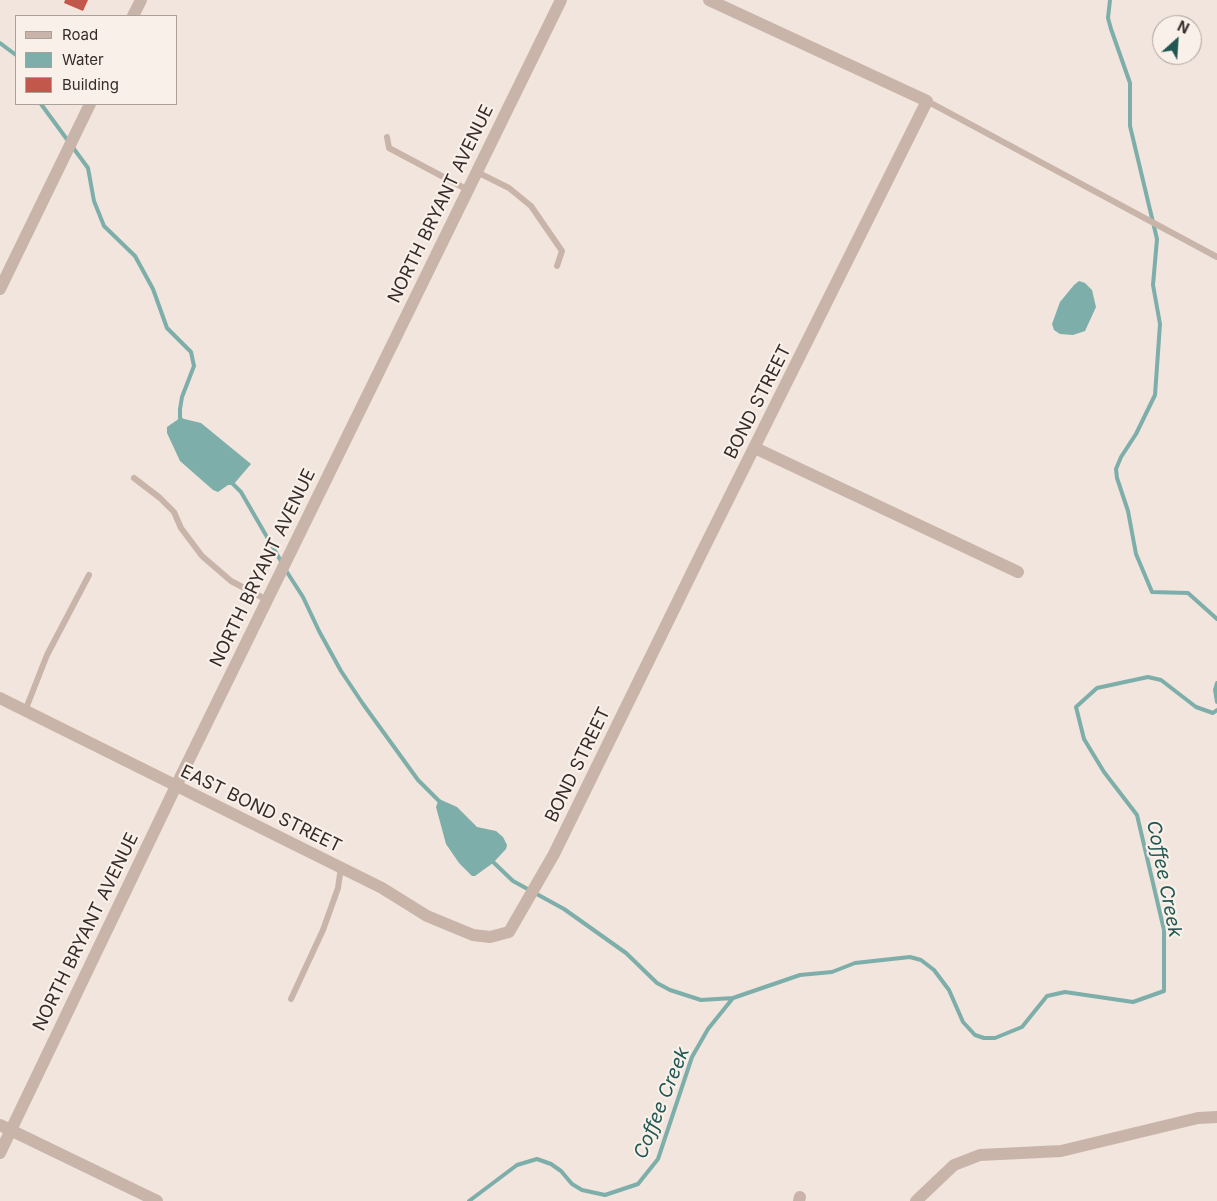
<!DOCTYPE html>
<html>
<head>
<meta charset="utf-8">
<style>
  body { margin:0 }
  #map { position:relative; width:1217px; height:1201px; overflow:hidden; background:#f1e5dd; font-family:Inter,sans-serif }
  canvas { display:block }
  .legend { position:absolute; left:15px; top:15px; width:162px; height:90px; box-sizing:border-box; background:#f9f0e9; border:1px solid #aba19c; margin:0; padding:6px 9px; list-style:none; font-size:15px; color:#372b29 }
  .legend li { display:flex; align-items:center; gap:10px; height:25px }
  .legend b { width:25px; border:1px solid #aba19c }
  .north { position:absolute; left:1152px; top:15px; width:50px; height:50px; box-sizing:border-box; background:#f9f0e9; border:1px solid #aba19c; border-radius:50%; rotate:26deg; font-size:14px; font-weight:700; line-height:20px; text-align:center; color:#372b29 }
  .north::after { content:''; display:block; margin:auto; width:18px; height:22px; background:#205753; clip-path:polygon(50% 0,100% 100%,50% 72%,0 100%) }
</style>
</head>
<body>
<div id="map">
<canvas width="1217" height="1201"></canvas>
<ul class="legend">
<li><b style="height:6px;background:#c9b4a9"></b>Road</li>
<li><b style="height:14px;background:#7daea9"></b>Water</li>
<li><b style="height:14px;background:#c2584b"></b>Building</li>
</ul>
<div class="north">N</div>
</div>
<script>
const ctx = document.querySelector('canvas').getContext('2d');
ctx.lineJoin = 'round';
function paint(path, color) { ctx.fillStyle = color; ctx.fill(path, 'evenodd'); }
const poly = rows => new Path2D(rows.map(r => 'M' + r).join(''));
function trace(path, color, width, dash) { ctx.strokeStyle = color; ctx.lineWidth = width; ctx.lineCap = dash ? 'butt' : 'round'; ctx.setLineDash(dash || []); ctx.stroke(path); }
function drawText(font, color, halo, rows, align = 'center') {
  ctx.font = font + ' Inter,sans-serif'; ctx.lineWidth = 4.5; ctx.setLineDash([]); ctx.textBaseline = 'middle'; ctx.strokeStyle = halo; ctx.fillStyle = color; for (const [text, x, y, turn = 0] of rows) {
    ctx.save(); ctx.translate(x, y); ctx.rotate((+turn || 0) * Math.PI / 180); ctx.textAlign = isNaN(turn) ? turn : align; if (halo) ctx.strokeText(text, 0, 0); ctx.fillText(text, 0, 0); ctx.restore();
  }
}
paint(poly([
  [1079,281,1085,283,1092,290,1096,307,1085,331,1073,335,1060,334,1054,330,1052,324,1060,302,1074,285],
  [180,418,201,423,251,464,233,485,228,485,218,492,213,490,180,461,167,433,167,427],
  [439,799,457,807,477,827,496,831,503,837,507,845,506,849,493,863,475,876,472,876,459,863,446,844,436,807]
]), '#7daea9');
trace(poly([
  [1110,0,1108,18,1111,29,1130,83,1130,126,1157,239,1153,285,1160,324,1155,395,1136,434,1121,457,1116,469,1117,478,1128,511,1136,554,1152,592,1188,593,1217,619],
  [0,43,16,55],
  [41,104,88,168,94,201,104,226,135,256,153,289,167,328,191,352,194,366,182,397,180,409,180,418,183,422],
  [231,482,241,492,282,563],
  [285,569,303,597,319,631,341,671,363,704,418,780,441,803],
  [1217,683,1215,690,1217,702],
  [491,860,513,881,564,909,626,953,657,983,670,990,701,1000,733,998],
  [469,1201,517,1165,537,1159,551,1164,561,1171,572,1184,582,1190,605,1195,638,1184,658,1159,692,1057,708,1029,733,998,800,975,832,972,855,963,910,957,921,960,934,970,949,990,963,1022,975,1035,984,1038,995,1038,1022,1027,1047,996,1065,992,1133,1002,1164,991,1164,930,1137,815,1104,772,1084,739,1076,707,1097,688,1148,677,1161,680,1196,707,1213,713,1217,710]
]), '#7daea9', 4);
paint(poly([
  [65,0,88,0,83,11,64,3]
]), '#c2584b');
trace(poly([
  [927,101,1217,257],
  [387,137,389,148,468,190],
  [477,172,509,188,531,206,562,251,557,266],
  [134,478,160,498,174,512,181,528,202,556,231,581,267,600],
  [25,711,47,655,89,575],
  [291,999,323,930,338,888,341,867]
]), '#c9b4a9', 6);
trace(poly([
  [133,16,141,0],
  [0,289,90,104],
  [755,448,1018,572],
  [0,698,382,888,427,916,473,935,490,937,509,932,554,854,701,554,927,101,709,0],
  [799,1201,800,1197],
  [916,1201,954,1165,980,1155,1061,1151,1198,1118,1217,1117]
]), '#c9b4a9', 12);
trace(poly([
  [0,1125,157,1201],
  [0,1153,176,786,561,0]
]), '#c9b4a9', 12);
drawText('18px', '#372b29', '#f9f0e9', [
  ["NORTH BRYANT AVENUE",441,204,-64],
  ["BOND STREET",758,402,-63],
  ["NORTH BRYANT AVENUE",263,568,-64],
  ["BOND STREET",578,765,-64],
  ["EAST BOND STREET",261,809,26],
  ["NORTH BRYANT AVENUE",86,932,-64]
]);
drawText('italic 19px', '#205753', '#f9f0e9', [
  ["Coffee Creek",1164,879,79],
  ["Coffee Creek",662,1103,-68]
]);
</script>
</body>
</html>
